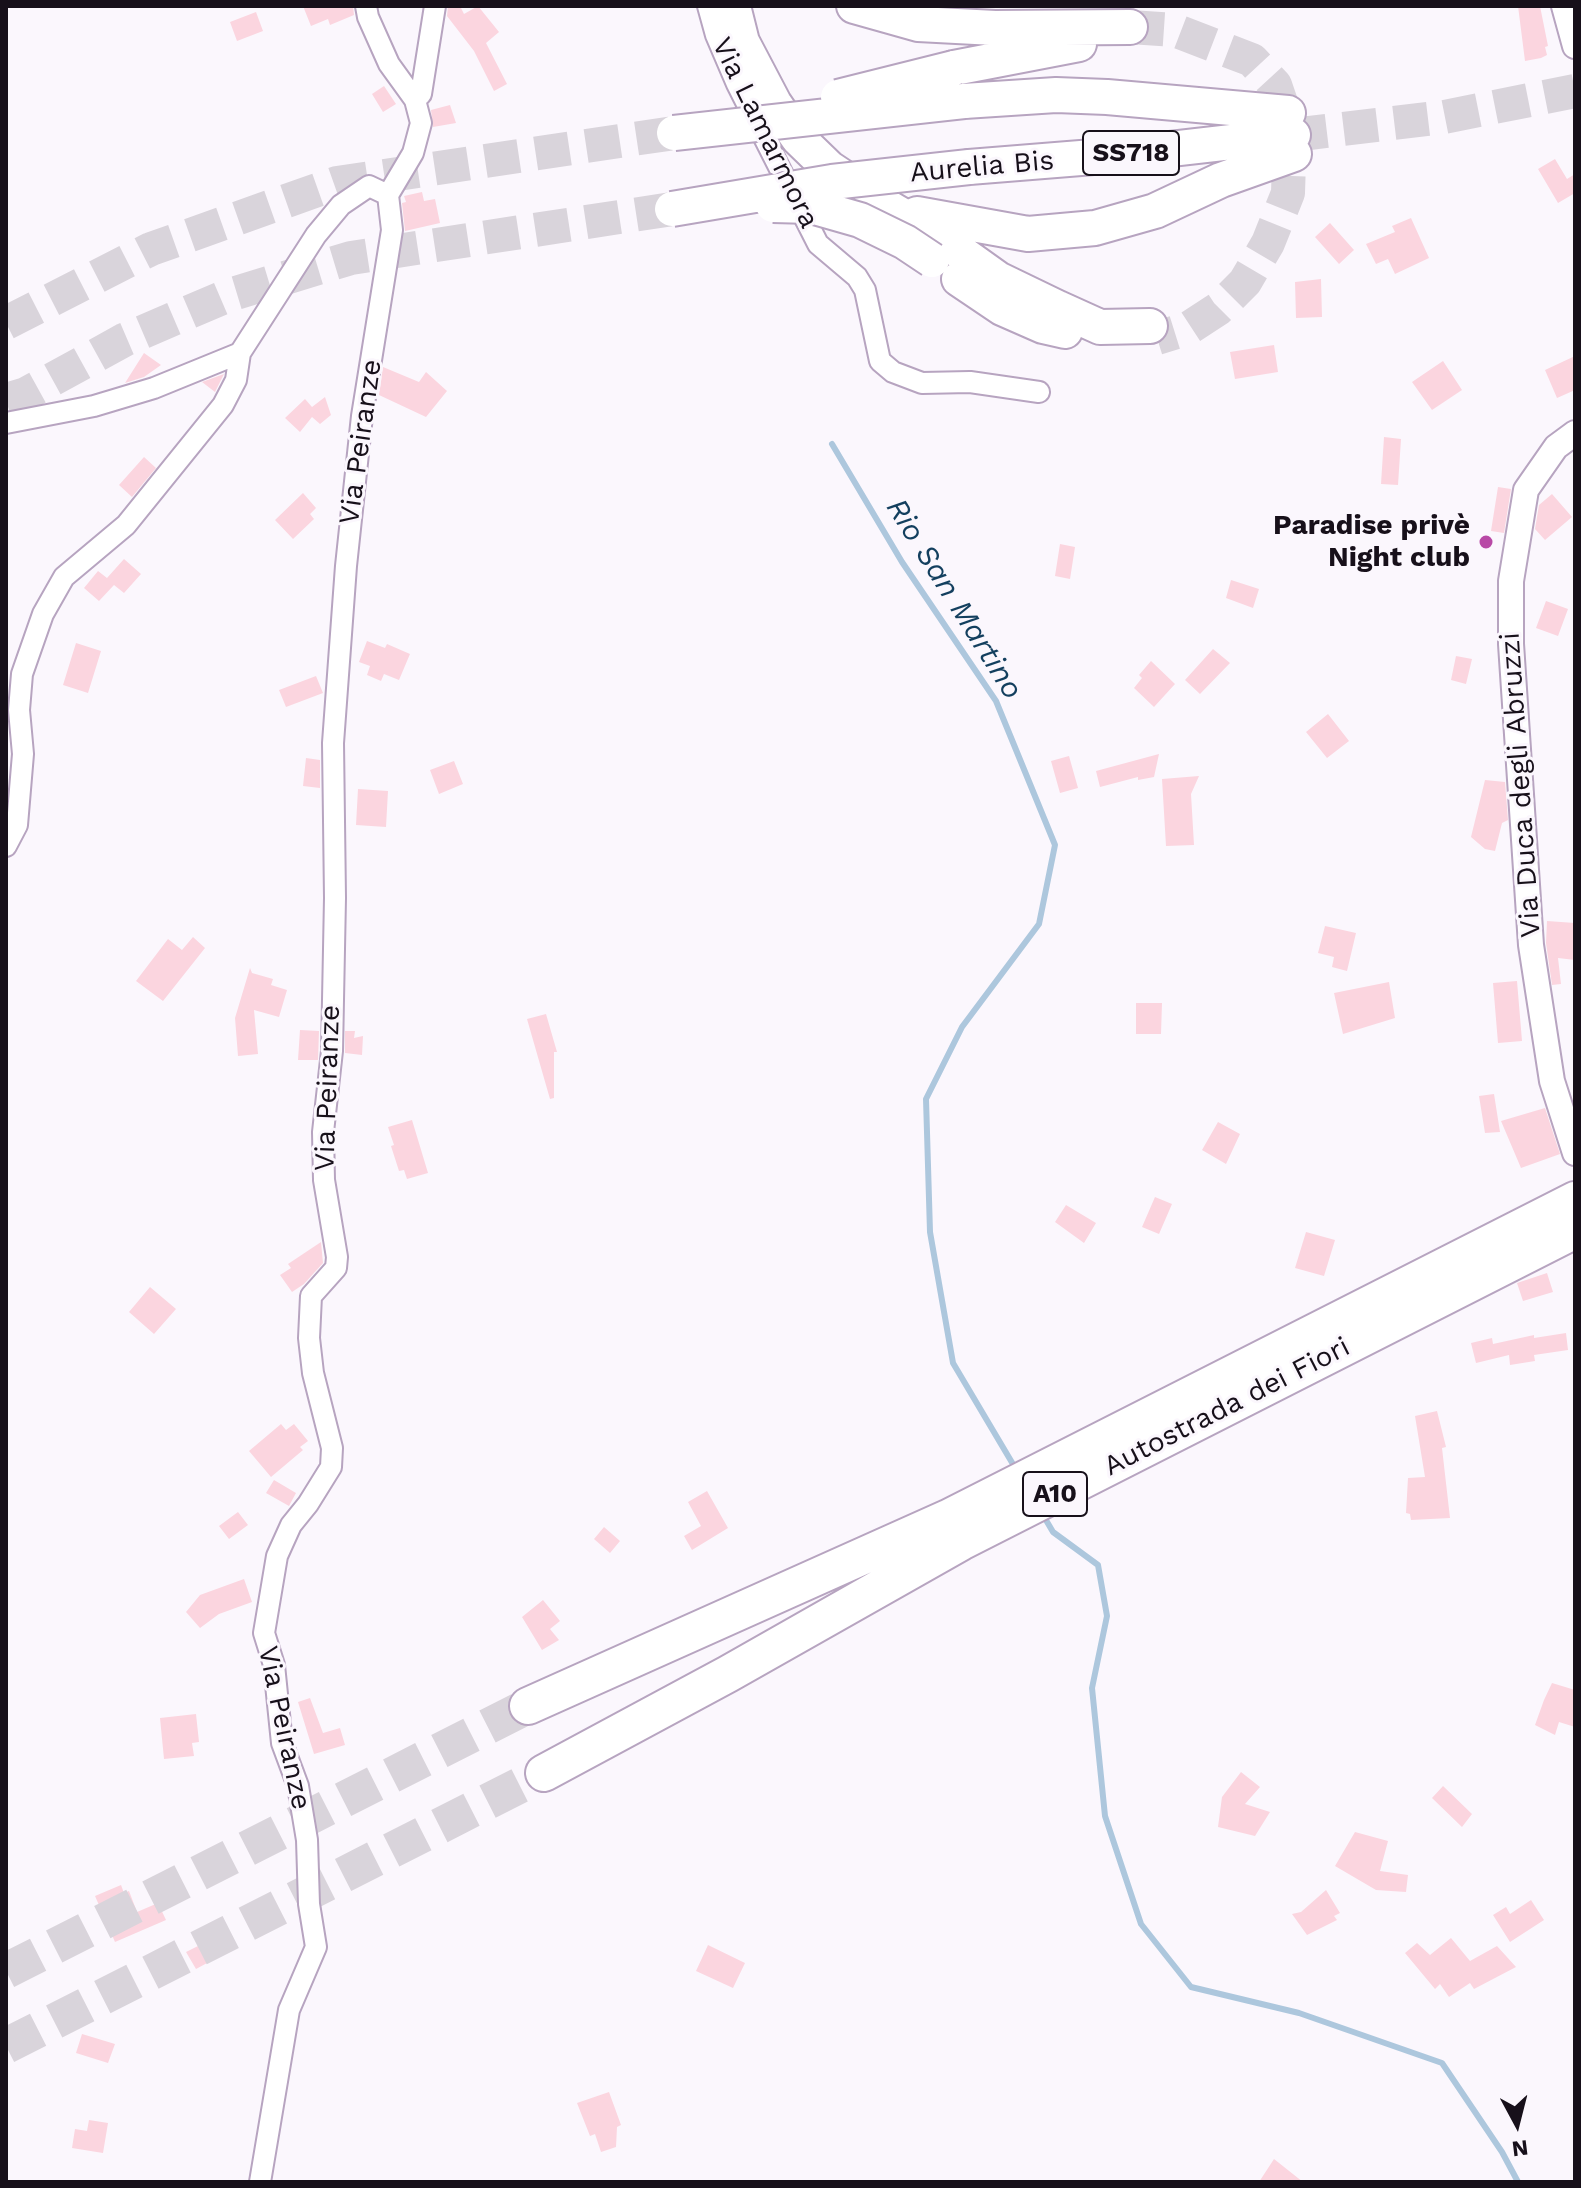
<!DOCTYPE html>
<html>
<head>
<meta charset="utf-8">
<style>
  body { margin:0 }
  #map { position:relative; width:1581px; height:2188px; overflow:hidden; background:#fbf7fd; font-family:"Work Sans",sans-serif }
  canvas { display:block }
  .frame { position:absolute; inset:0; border:8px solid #17101a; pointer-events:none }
  .north { position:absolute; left:1477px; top:2084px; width:80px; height:80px; -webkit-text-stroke:6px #fbf7fd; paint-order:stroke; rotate:173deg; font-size:22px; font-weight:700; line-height:32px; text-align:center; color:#17101a }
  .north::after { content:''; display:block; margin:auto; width:28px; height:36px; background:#17101a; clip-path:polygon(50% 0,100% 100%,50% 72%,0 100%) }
</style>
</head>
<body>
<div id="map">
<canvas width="1581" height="2188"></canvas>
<div class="frame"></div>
<div class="north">N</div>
</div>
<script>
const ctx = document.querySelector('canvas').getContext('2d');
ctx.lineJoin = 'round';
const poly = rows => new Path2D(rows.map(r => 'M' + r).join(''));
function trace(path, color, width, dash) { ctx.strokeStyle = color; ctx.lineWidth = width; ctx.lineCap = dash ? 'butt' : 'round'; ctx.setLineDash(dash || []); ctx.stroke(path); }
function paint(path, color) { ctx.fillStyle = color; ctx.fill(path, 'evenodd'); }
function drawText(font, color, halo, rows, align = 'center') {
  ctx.font = font + ' "Work Sans",sans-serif'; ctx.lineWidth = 6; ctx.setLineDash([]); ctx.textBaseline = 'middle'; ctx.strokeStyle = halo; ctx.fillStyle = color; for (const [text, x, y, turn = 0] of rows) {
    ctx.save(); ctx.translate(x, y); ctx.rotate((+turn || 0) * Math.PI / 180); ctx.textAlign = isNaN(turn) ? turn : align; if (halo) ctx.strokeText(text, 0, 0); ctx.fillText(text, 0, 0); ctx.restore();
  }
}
trace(poly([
  [832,444,902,562,996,701,1055,845,1039,924,962,1027,926,1099,930,1232,953,1363,1017,1471],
  [1043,1515,1053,1532,1098,1565,1107,1616,1092,1688,1105,1816,1141,1924,1191,1987,1299,2013,1442,2063,1502,2152,1518,2182]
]), '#adc7dd', 6);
paint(poly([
  [303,6,353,6,354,15,330,25,328,19,311,26],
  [448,6,460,6,464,14,478,6,499,32,486,43,507,84,494,91,474,51,447,16],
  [1518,6,1540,6,1548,46,1545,47,1547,55,1541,58,1525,61],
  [256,12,263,31,237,41,230,22],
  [384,86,396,104,383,112,372,94],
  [450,105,456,123,433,127,431,110],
  [1555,159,1567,179,1575,174,1575,193,1558,203,1538,169],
  [422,192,424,201,435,199,440,223,405,231,402,203,406,202,404,196],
  [1411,218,1429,258,1395,274,1388,259,1376,264,1366,244,1395,232,1392,226],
  [1330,223,1354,250,1339,264,1315,237],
  [1321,279,1322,317,1296,318,1295,282],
  [1274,345,1278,372,1235,379,1230,352],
  [144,353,161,365,144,377,125,383],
  [1575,356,1575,390,1557,398,1545,370],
  [1443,361,1462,390,1432,410,1412,382],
  [383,367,419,382,426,372,447,391,426,417,379,395],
  [224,374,215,392,202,382],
  [325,397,331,415,320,424,312,417,300,432,285,418,305,399,312,407],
  [1384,437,1401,439,1398,485,1381,484],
  [144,457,156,468,132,497,119,485],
  [1498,487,1511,489,1504,533,1491,531],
  [303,493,316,508,310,514,314,519,293,539,275,520],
  [1552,494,1572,517,1545,540,1535,529,1539,505],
  [1060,544,1075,547,1070,579,1055,576],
  [124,559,141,574,124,593,114,585,99,601,84,588,98,571,107,578],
  [1231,580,1259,589,1253,608,1226,598],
  [1546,601,1568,609,1558,636,1536,628],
  [367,641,385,648,387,644,410,654,399,680,384,674,381,681,367,675,370,666,359,662],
  [76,643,101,651,88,693,63,685],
  [1213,649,1230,663,1200,694,1185,680],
  [1456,656,1472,659,1466,684,1451,680],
  [1151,661,1175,684,1154,707,1134,688,1142,678,1139,675],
  [316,676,323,693,286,707,279,690],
  [1328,714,1349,741,1327,758,1306,732],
  [1159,754,1154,777,1138,780,1138,777,1100,787,1096,771],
  [1069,756,1078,788,1060,793,1051,761],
  [306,758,320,760,320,788,303,786],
  [454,761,463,784,439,794,430,770],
  [1199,776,1191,794,1194,845,1166,846,1162,779],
  [1485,780,1505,782,1508,820,1502,823,1495,851,1485,849,1471,837],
  [358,789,388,791,386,827,356,825],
  [1547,921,1575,923,1575,960,1558,958,1561,984,1552,985,1546,943],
  [1325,926,1356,933,1347,971,1332,967,1334,957,1318,953],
  [193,937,205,948,163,1001,136,981,168,939,182,950],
  [250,968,252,973,273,979,271,985,287,990,279,1017,254,1010,258,1054,238,1056,235,1018],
  [1517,981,1522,1041,1498,1043,1493,983],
  [1389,982,1395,1018,1343,1034,1334,993],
  [1136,1003,1162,1003,1161,1034,1136,1034],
  [546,1014,557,1052,554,1052,554,1098,550,1099,527,1019],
  [300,1030,319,1031,318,1060,298,1060],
  [345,1031,355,1031,354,1038,363,1036,362,1055,345,1053],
  [1494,1094,1500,1132,1485,1133,1479,1096],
  [1545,1108,1560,1154,1521,1168,1501,1121],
  [412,1120,428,1173,407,1179,404,1170,399,1171,391,1146,394,1145,388,1127],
  [1218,1122,1240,1134,1226,1164,1202,1150],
  [1155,1197,1172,1204,1159,1234,1142,1227],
  [1066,1205,1096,1223,1084,1243,1055,1222],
  [1306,1232,1335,1240,1324,1276,1295,1268],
  [321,1242,323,1263,304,1284,292,1292,280,1275,291,1268,288,1264],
  [1547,1273,1553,1292,1523,1301,1517,1283],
  [150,1287,176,1309,154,1334,129,1312],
  [1566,1333,1568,1350,1534,1355,1535,1361,1510,1365,1509,1355,1476,1363,1471,1343,1492,1338,1493,1344,1534,1335,1534,1338],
  [1437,1411,1446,1447,1442,1448,1450,1518,1411,1520,1410,1514,1406,1513,1408,1478,1425,1477,1415,1416],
  [281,1424,286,1430,294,1424,308,1441,300,1447,303,1450,271,1477,249,1451],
  [274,1480,296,1493,289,1506,266,1493],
  [707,1491,728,1528,692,1550,684,1536,701,1526,688,1502],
  [238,1512,248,1525,229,1539,219,1526],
  [604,1527,620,1541,610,1553,594,1539],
  [244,1579,252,1602,219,1614,200,1628,186,1612,200,1595],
  [543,1600,560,1621,550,1629,559,1640,542,1650,522,1617],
  [1552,1683,1575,1690,1575,1727,1559,1722,1555,1735,1535,1725,1544,1700],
  [310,1698,323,1733,340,1728,345,1745,314,1754,298,1702],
  [196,1714,199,1742,192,1743,194,1756,164,1759,160,1718],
  [1241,1772,1260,1787,1245,1804,1270,1812,1255,1836,1218,1827,1222,1797],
  [1443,1786,1472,1814,1462,1827,1432,1798],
  [1355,1832,1388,1841,1380,1871,1408,1875,1406,1892,1376,1890,1335,1866],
  [121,1885,124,1893,129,1891,137,1912,158,1903,166,1920,115,1942,95,1896],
  [1326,1890,1340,1913,1334,1916,1337,1920,1307,1935,1292,1914,1301,1912],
  [1531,1900,1544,1920,1510,1942,1493,1915,1506,1907,1510,1914],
  [1451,1938,1470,1961,1497,1946,1516,1967,1474,1989,1470,1983,1449,1997,1440,1984,1435,1989,1405,1953,1417,1943,1430,1955],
  [200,1945,209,1962,196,1969,186,1952],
  [708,1945,745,1963,733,1988,696,1971],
  [82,2034,115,2044,108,2063,76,2053],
  [609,2092,621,2125,617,2127,616,2147,601,2152,595,2134,590,2136,577,2103],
  [89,2120,108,2123,103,2153,72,2148,75,2129,87,2131],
  [1274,2159,1303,2182,1259,2182]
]), '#fbd5df');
trace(poly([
  [1130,27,1174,30,1252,60,1275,85,1290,129,1288,193,1268,243,1245,282,1218,309,1189,328,1157,338],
  [1293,135,1444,117,1575,91],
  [6,323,151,249,337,183,674,133],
  [6,400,26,394,124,340,229,295,351,258,672,209]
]), '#d9d4db', 34, [34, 17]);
trace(poly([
  [6,1971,528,1706],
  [6,2046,544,1773]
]), '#d9d4db', 36, [36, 18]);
const minor = poly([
  [366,6,368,17,389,64,415,100,421,123,413,153,388,195],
  [708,6,716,35,737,84,818,244,857,277,865,290,880,361,893,372,922,383,970,382,1039,392],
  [415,100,421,94,435,6],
  [6,423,94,406,154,388,240,353,316,235,341,205,369,186,388,195],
  [6,846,17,825,23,754,19,710,22,674,43,614,64,577,126,525,223,405,236,380,240,353],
  [260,2182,289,2010,316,1947,309,1904,307,1840,298,1786,282,1743,274,1665,264,1633,277,1556,291,1525,308,1504,331,1467,332,1448,313,1373,309,1338,311,1296,336,1268,337,1257,324,1180,323,1132,332,1051,335,898,333,743,346,566,362,416,392,230,388,195]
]);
const tertiary = poly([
  [1564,6,1575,46],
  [1575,433,1556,447,1526,490,1511,581,1511,644,1531,945,1552,1081,1575,1153]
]);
const trunk = poly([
  [733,6,742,42,774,103,798,138,829,168,889,208,942,239,998,279,1058,308,1100,327,1150,326],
  [854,6,918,24,995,28,1130,27],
  [954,68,1079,44],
  [964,101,1056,95,1107,97,1288,113],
  [969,167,1118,155,1293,135],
  [917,214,1028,234,1095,228,1155,211,1221,180,1294,154],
  [959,279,1002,308,1043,326,1065,331]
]);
const motorway = poly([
  [528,1706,948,1518,1575,1200],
  [544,1773,728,1674,961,1542,1575,1230]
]);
trace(minor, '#b7a4c0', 24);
trace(tertiary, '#b7a4c0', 28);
trace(trunk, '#b7a4c0', 38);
trace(motorway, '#b7a4c0', 40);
trace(minor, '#fff', 20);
trace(tertiary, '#fff', 24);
trace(trunk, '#fff', 34);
trace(motorway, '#fff', 36);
const trunkBridge = poly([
  [838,97,954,68],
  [674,133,964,101],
  [773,205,811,206,860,220,905,242,932,260],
  [672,209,832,182,969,167]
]);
trace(trunkBridge, '#b7a4c0', 38, []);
trace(trunkBridge, '#fff', 34);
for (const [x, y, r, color] of [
  [1486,542,8,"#b849a6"]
]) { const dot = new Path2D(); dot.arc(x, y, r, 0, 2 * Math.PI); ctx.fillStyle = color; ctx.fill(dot); trace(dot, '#fbf7fd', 3); }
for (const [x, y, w] of [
  [1131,153,96],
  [1055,1494,64]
]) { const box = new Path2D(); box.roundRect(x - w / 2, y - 22, w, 44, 6); ctx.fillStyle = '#fbf7fd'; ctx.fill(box); trace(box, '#17101a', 2); }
drawText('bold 26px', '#17101a', null, [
  ["SS718",1131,153],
  ["A10",1055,1494]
]);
drawText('28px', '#17101a', '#fbf7fd', [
  ["Via Lamarmora",765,133,64],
  ["Aurelia Bis",982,167,-5],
  ["Via Peiranze",361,442,-82],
  ["Via Duca degli Abruzzi",1521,785,-94],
  ["Via Peiranze",328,1088,-88],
  ["Autostrada dei Fiori",1227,1407,-27],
  ["Via Peiranze",284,1728,78]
]);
drawText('bold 28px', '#17101a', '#fbf7fd', [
  ["Paradise privè",1470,526],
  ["Night club",1470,558]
], 'right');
drawText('italic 30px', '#133f5e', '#fbf7fd', [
  ["Rio San Martino",954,599,58]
]);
</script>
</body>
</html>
